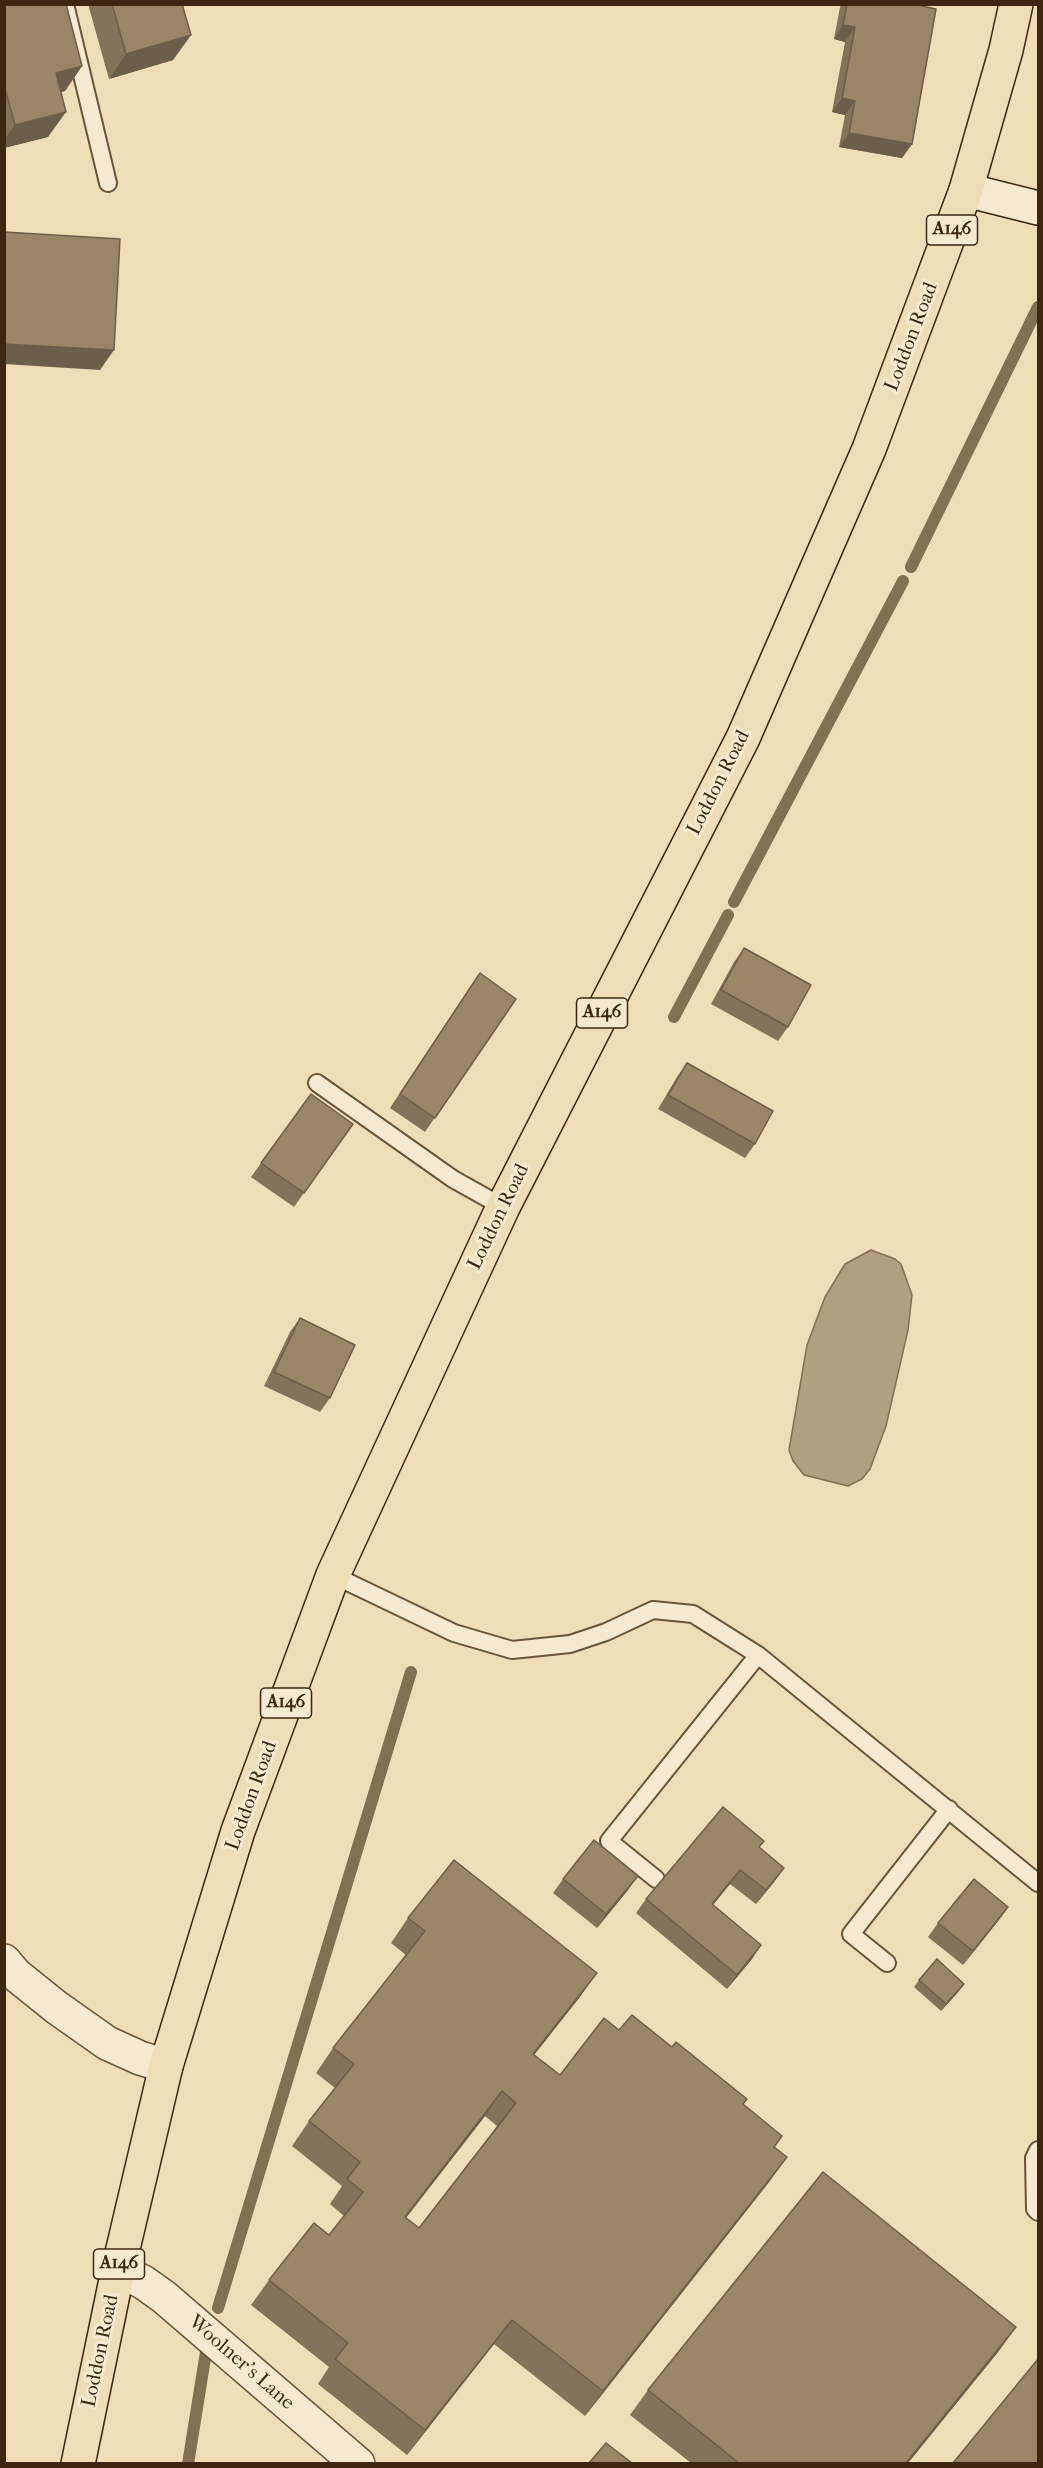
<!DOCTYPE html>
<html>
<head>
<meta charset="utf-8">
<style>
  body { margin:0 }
  #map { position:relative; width:1043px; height:2468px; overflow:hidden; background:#efddb7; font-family:"IM FELL French Canon",serif }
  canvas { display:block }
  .frame { position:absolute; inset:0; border:6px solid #3d2710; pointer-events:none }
</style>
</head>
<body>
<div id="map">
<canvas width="1043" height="2468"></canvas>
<div class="frame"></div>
</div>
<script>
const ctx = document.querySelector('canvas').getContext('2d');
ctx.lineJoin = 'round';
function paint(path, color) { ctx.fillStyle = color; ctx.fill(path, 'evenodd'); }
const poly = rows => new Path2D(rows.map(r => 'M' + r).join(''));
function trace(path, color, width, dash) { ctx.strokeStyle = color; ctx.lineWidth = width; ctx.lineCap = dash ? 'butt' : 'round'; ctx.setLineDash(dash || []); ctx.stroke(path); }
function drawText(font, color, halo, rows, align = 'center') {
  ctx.font = font + ' "IM FELL French Canon",serif'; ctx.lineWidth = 6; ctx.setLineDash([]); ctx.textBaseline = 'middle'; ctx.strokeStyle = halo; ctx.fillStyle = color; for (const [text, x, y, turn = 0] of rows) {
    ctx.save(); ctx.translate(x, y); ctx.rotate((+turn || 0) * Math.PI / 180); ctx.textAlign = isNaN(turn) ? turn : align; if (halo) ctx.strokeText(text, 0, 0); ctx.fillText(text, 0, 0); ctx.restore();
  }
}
const water = poly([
  [871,1250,895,1259,901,1264,912,1295,908,1330,886,1426,870,1469,862,1479,848,1486,804,1475,793,1461,789,1450,807,1345,825,1297,845,1264,871,1250]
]);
paint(water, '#b29f7e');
trace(water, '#836f52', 1.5);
trace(poly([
  [911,567,1038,307],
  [734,902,903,581],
  [674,1017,728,915],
  [218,2308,411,1672],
  [188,2464,206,2352]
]), '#836f52', 12);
const lane = poly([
  [65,4,108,183],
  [317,1083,453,1179,503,1207],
  [333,1575,454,1633,512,1650,570,1644,606,1632,653,1610,693,1614,758,1655,1038,1883],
  [656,1879,609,1841,758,1655],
  [887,1963,851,1934,949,1809],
  [1038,2150,1034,2158,1035,2209,1038,2212]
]);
const street = poly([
  [4,1961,15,1974,56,2007,107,2043,140,2058,166,2066],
  [118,2270,143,2282,164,2297,358,2464]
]);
const secondary = poly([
  [966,190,1038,208]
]);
const highway = poly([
  [78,2464,118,2270,166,2066,238,1831,333,1575,503,1207,743,738,869,449,966,190,1006,50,1016,4]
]);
trace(lane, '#6a543a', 20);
trace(street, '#6a543a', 36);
trace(secondary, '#3d2710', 36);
trace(highway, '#3d2710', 36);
trace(lane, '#f5e9d0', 16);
trace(street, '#f5e9d0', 33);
trace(secondary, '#f5e9d0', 33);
trace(highway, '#efddb7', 33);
paint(poly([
  [4,4,82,66,65,91,61,92,48,137,4,148],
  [88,4,182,4,191,35,173,60,109,79],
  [841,4,912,4,912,144,902,158,839,147,845,115,832,112,845,42,834,39,840,7],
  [744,948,788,1027,778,1041,711,1004,734,962],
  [470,987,516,999,425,1132,390,1108],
  [687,1063,755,1144,745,1158,658,1109,677,1077],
  [311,1094,353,1124,294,1207,251,1177],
  [300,1318,330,1398,320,1412,264,1386,290,1332],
  [759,1847,784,1868,774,1882,756,1904,730,1884,713,1905,761,1945,752,1959,727,1989,636,1913,646,1899],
  [563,1879,628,1890,597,1928,553,1893],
  [1008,1907,998,1921,963,1965,928,1937,938,1923],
  [408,1918,597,1973,579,1998,534,2055,560,2075,619,2030,672,2047,747,2099,743,2105,774,2147,787,2157,769,2182,585,2416,494,2344,407,2455,318,2384,329,2367,251,2305,269,2280,329,2235,344,2216,330,2204,342,2186,292,2146,309,2121,335,2088,316,2073,333,2048,406,1955,391,1943],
  [485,2116,497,2126,419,2228,406,2218],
  [919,1980,959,1991,941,2011,914,1987],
  [1016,2327,998,2352,908,2463,691,2463,630,2415,648,2390]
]), '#847359');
paint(poly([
  [843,25,855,27,845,42,834,39],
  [191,35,173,60,109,79,126,54],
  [82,66,65,91,38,98,56,73],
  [842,98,855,101,845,115,832,112],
  [66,112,48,137,4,148,4,140,15,125],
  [849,133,912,144,902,158,839,147],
  [4,344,114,350,100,370,4,364],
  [784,1868,774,1882,756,1904,766,1890],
  [740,1870,730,1884,702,1918,712,1904],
  [638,1876,628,1890,597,1928,606,1914],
  [1008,1907,998,1921,963,1965,973,1951],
  [761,1945,752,1959,727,1989,737,1975],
  [597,1973,579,1998,515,2079,533,2054],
  [964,1984,959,1991,941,2011,946,2004],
  [502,2091,485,2116,387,2242,405,2217],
  [787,2157,769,2182,585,2416,603,2391],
  [512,2320,494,2344,407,2455,425,2430],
  [1016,2327,998,2352,908,2463,906,2463]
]), '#6c5e48');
const building = poly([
  [4,4,66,4,82,66,56,73,66,112,15,125,4,85,4,4],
  [112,4,182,4,191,35,126,54,112,4],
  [847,4,912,4,936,9,912,144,849,133,855,101,842,98,855,27,843,25,847,4],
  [5,232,120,239,114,350,4,344,5,232],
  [744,948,811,985,788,1027,721,990,744,948],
  [480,973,516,999,435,1118,400,1094,480,973],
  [687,1063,773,1111,755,1144,668,1095,687,1063],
  [311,1094,353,1124,304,1193,261,1163,311,1094],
  [300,1318,355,1345,330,1398,274,1372,300,1318],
  [723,1807,764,1841,759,1847,784,1868,766,1890,740,1870,712,1904,761,1945,737,1975,646,1899,723,1807],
  [594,1840,638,1876,606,1914,563,1879,594,1840],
  [454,1860,597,1973,533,2054,560,2075,604,2018,619,2030,632,2015,672,2047,676,2042,747,2099,743,2104,782,2136,774,2147,787,2157,603,2391,512,2320,425,2430,335,2359,348,2343,269,2280,314,2223,329,2235,363,2192,347,2179,360,2162,309,2121,354,2064,333,2048,425,1931,408,1918,454,1860],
  [502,2091,516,2103,419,2228,405,2217,502,2091],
  [974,1879,1008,1907,973,1951,938,1923,974,1879],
  [937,1959,964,1984,946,2004,919,1980,937,1959],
  [823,2172,1016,2327,906,2463,739,2463,648,2390,823,2172],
  [1038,2359,1038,2463,953,2463,1038,2359],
  [606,2443,632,2463,589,2463,606,2443]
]);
paint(building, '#9a8667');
trace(building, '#6c5e48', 1.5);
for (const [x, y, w] of [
  [952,230,51],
  [602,1013,51],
  [286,1703,51],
  [119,2264,51]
]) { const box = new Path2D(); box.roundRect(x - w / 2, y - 15, w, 30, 4.5); ctx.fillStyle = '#f5e9d0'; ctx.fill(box); trace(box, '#3d2710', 1.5); }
drawText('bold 18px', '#3d2710', null, [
  ["A146",952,230],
  ["A146",602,1013],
  ["A146",286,1703],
  ["A146",119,2264]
]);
drawText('20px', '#3d2710', '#f5e9d0', [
  ["Loddon Road",912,337,-69],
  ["Loddon Road",719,783,-63],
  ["Loddon Road",499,1217,-64],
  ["Loddon Road",252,1796,-70],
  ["Loddon Road",101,2351,-78],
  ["Woolner's Lane",241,2363,41]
]);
</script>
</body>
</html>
